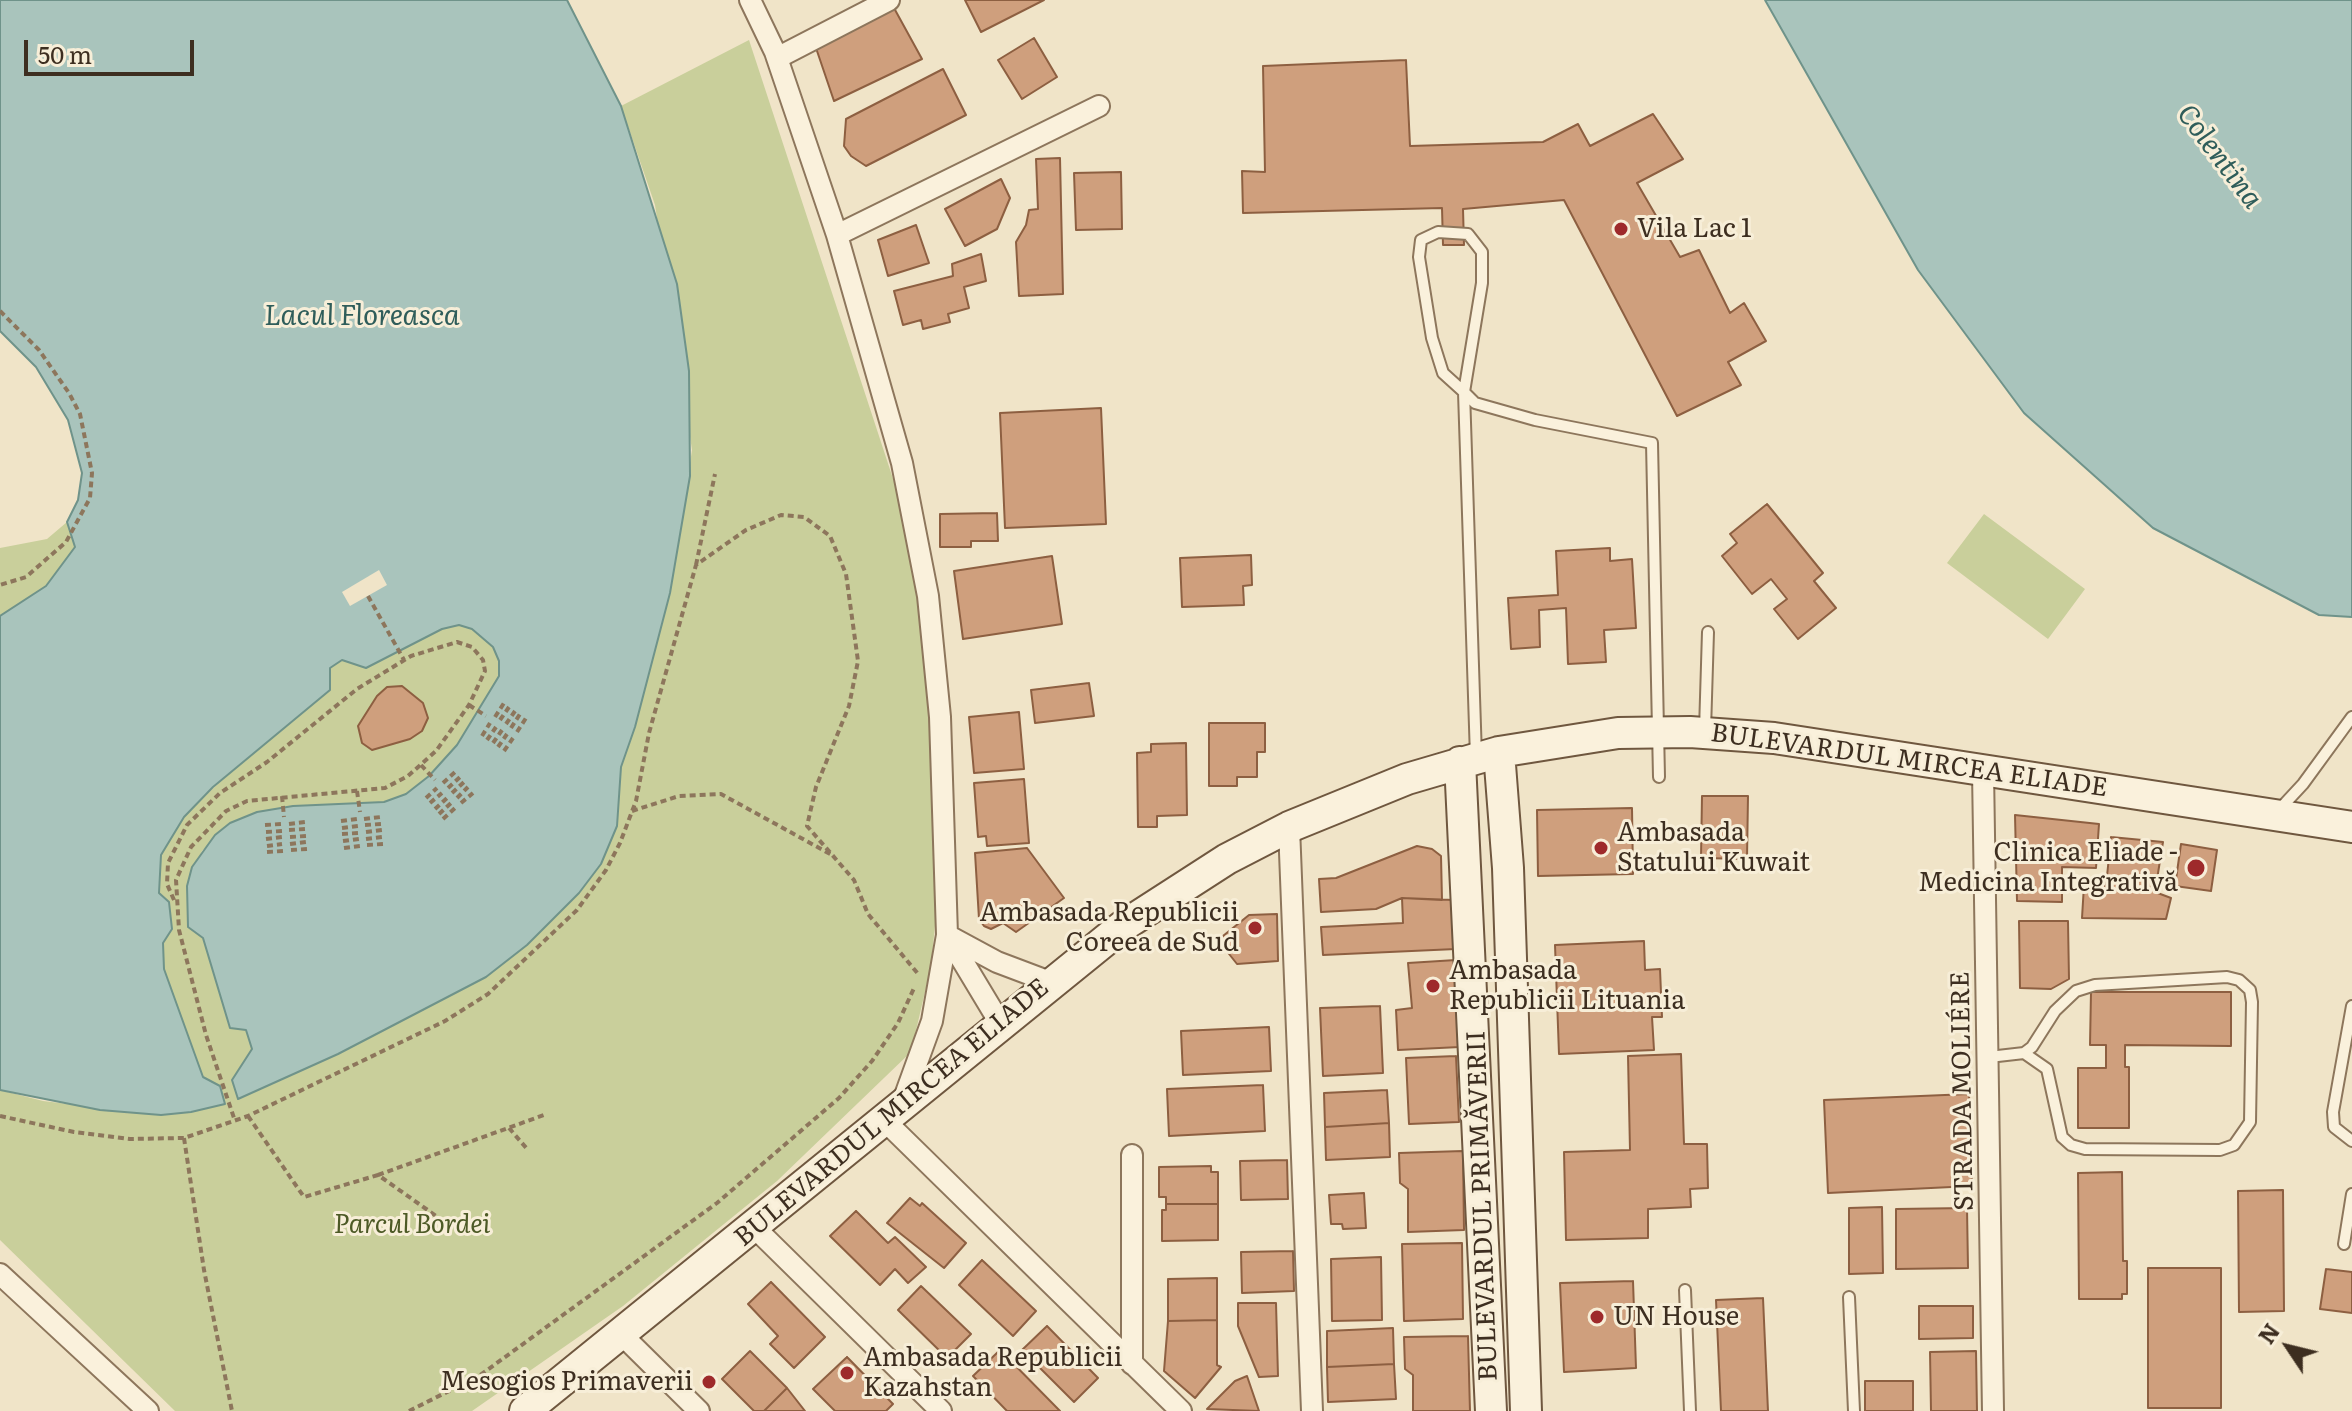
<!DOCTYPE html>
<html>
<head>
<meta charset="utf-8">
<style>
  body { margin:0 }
  #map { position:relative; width:2352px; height:1411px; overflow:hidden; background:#f0e4c8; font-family:Literata,serif }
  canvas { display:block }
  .north { position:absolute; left:2248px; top:1307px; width:80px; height:80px; -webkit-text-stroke:6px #f7eed8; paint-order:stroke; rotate:305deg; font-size:22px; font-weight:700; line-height:32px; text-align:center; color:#3d2e20 }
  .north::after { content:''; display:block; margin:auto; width:28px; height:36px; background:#3d2e20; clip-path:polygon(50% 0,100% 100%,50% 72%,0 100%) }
  .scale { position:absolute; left:24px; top:40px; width:170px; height:36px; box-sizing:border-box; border:4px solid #3d2e20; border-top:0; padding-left:10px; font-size:24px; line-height:28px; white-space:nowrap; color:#3d2e20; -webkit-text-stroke:6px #f7eed8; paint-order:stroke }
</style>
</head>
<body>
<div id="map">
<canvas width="2352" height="1411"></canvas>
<div class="north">N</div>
<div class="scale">50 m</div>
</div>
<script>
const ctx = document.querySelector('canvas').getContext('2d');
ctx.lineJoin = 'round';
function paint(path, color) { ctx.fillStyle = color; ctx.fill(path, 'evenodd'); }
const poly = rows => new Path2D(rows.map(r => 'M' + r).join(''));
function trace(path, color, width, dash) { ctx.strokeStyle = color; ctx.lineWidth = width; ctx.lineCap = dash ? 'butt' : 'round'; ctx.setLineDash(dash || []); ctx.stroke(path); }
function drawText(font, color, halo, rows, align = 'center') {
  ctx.font = font + ' Literata,serif'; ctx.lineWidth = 6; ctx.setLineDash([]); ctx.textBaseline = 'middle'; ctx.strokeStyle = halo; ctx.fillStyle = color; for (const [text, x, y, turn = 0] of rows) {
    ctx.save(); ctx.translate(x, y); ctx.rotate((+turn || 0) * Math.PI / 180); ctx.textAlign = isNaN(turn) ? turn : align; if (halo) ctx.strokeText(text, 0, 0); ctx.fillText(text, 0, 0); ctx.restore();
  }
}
paint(poly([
  [749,40,900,500,925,623,939,885,931,966,911,1052,777,1181,623,1306,472,1411,175,1411,0,1240,0,1090,43,1101,161,1115,225,1104,203,1078,163,969,159,893,161,855,184,817,241,761,295,718,330,668,342,660,366,668,442,629,459,625,472,629,493,647,499,660,499,676,457,745,429,776,406,794,384,802,293,806,257,812,230,823,202,851,187,886,188,926,203,937,230,1028,246,1029,252,1049,232,1080,312,1064,338,1054,527,945,579,893,601,864,617,826,621,767,635,727,670,593,692,450,655,205,621,106],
  [1984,514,2085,589,2048,639,1947,563],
  [67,522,75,547,62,567,46,586,0,616,0,548,47,539]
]), '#c9cf9b');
const water = poly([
  [0,0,567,0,621,106,677,284,689,371,690,476,670,593,635,727,621,767,617,826,601,864,579,893,527,945,486,977,338,1054,238,1099,232,1080,252,1049,246,1030,230,1028,203,938,188,927,187,886,192,867,215,835,230,823,257,812,293,806,384,802,406,794,429,776,457,745,499,676,499,661,493,647,472,629,459,625,442,629,366,668,342,660,330,668,330,690,213,787,184,817,161,855,159,893,169,902,172,929,163,943,164,969,203,1077,220,1086,225,1104,191,1112,161,1115,100,1110,0,1090,0,616,46,586,75,547,67,522,78,500,82,473,68,420,36,367,0,331,0,0],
  [1765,0,2352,0,2352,617,2319,615,2153,528,2024,413,1918,270,1765,0]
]);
paint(water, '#a9c4bc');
trace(water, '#6f938a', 2);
paint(poly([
  [379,570,387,585,350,606,342,592]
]), '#f0e4c8');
const building = poly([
  [965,0,1044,0,981,32,965,0],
  [894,8,922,59,834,101,816,48,894,8],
  [1034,38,1057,77,1022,99,998,60,1034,38],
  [1406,60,1410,146,1543,142,1578,124,1590,146,1653,114,1683,159,1637,183,1680,257,1699,250,1730,313,1744,303,1766,341,1728,362,1741,385,1677,416,1564,200,1463,209,1464,245,1443,245,1442,208,1243,213,1242,171,1265,172,1263,66,1406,60],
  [943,69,966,115,866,166,851,156,844,146,846,119,943,69],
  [1060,158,1063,294,1019,296,1016,242,1026,225,1029,210,1038,209,1036,159,1060,158],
  [1121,172,1122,229,1076,230,1074,173,1121,172],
  [1001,179,1010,198,997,229,965,246,945,209,1001,179],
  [916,225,929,263,888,276,878,240,916,225],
  [981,254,986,281,964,287,969,308,948,314,950,322,923,329,921,320,903,325,894,291,953,276,952,264,981,254],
  [1101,408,1106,524,1005,528,1000,413,1101,408],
  [1767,504,1823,573,1814,581,1836,608,1798,639,1774,609,1787,599,1771,579,1752,594,1722,556,1737,543,1730,534,1767,504],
  [997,513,998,541,971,541,971,547,940,547,940,514,997,513],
  [1610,548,1610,561,1632,559,1636,628,1604,630,1606,662,1568,664,1566,608,1539,610,1540,647,1511,649,1508,598,1558,595,1556,551,1610,548],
  [1251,555,1252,585,1243,586,1244,605,1182,607,1180,558,1251,555],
  [1052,556,1062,624,963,639,954,571,1052,556],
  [1089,683,1094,716,1035,723,1031,690,1089,683],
  [402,686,423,703,428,718,422,731,410,739,372,750,362,743,358,726,377,696,387,687,402,686],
  [1019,712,1024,769,974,773,969,717,1019,712],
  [1209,723,1265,723,1265,752,1257,752,1257,777,1237,777,1237,786,1209,786,1209,723],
  [1186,743,1187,815,1157,816,1157,827,1138,827,1137,753,1151,752,1151,744,1186,743],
  [1024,779,1029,843,987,846,986,836,978,837,974,783,1024,779],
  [1702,796,1748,796,1747,859,1701,858,1702,796],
  [1632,808,1633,874,1538,876,1537,810,1632,808],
  [2015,815,2099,824,2096,868,2062,867,2062,902,2017,901,2015,815],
  [2111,837,2163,842,2155,892,2171,898,2166,919,2082,918,2084,885,2106,886,2111,837],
  [2181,844,2217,850,2211,891,2175,886,2181,844],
  [1417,846,1432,849,1441,856,1442,900,1402,898,1376,909,1321,912,1319,879,1336,878,1417,846],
  [1027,848,1064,898,1016,932,1003,923,991,929,984,926,979,919,975,853,1027,848],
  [1402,898,1454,900,1456,949,1323,955,1321,927,1403,923,1402,898],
  [1277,914,1278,961,1237,964,1218,940,1249,915,1277,914],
  [2019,921,2068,921,2069,979,2051,989,2020,988,2019,921],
  [1644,941,1645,970,1660,969,1662,1017,1652,1017,1654,1050,1559,1054,1555,945,1644,941],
  [1456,960,1460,1047,1398,1050,1396,1010,1412,1008,1408,963,1456,960],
  [2091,992,2231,992,2231,1046,2125,1045,2125,1067,2129,1067,2129,1128,2078,1128,2078,1068,2106,1068,2106,1045,2090,1045,2091,992],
  [1380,1006,1383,1073,1323,1076,1320,1008,1380,1006],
  [1269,1027,1271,1071,1183,1075,1181,1031,1269,1027],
  [1681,1054,1684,1144,1707,1144,1708,1188,1690,1189,1691,1207,1648,1209,1648,1238,1566,1240,1564,1152,1630,1150,1628,1056,1681,1054],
  [1456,1056,1459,1122,1409,1124,1406,1058,1456,1056],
  [1263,1085,1265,1131,1169,1136,1167,1089,1263,1085],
  [1387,1090,1389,1123,1325,1127,1324,1093,1387,1090],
  [1969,1094,1972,1186,1828,1193,1824,1100,1969,1094],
  [1389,1123,1390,1157,1326,1160,1325,1127,1389,1123],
  [1463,1151,1464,1230,1408,1232,1408,1189,1400,1183,1399,1153,1463,1151],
  [1287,1160,1288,1199,1241,1200,1240,1161,1287,1160],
  [1211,1166,1211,1172,1218,1172,1218,1204,1166,1204,1166,1197,1159,1197,1159,1167,1211,1166],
  [2122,1172,2123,1261,2127,1261,2127,1294,2122,1294,2122,1299,2079,1299,2078,1173,2122,1172],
  [2283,1190,2284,1311,2239,1312,2238,1191,2283,1190],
  [1364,1193,1366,1228,1343,1229,1342,1224,1331,1224,1329,1195,1364,1193],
  [910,1198,920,1206,922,1203,966,1243,944,1268,887,1223,910,1198],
  [1166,1204,1218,1204,1218,1240,1162,1241,1162,1210,1166,1210,1166,1204],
  [1882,1207,1883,1273,1849,1274,1849,1208,1882,1207],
  [1967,1208,1968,1268,1896,1269,1896,1209,1967,1208],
  [856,1211,888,1243,895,1237,926,1267,908,1283,895,1269,880,1285,830,1236,856,1211],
  [1462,1243,1463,1319,1404,1321,1402,1244,1462,1243],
  [1293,1251,1294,1291,1242,1293,1241,1252,1293,1251],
  [1381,1257,1382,1320,1332,1321,1331,1259,1381,1257],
  [982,1260,1036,1311,1013,1336,959,1285,982,1260],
  [2148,1268,2221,1268,2221,1408,2148,1408,2148,1268],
  [2326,1269,2352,1272,2352,1313,2320,1309,2326,1269],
  [1217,1278,1217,1320,1168,1321,1168,1279,1217,1278],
  [1633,1281,1636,1368,1564,1372,1560,1283,1633,1281],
  [771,1282,825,1337,794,1368,770,1344,778,1336,748,1304,771,1282],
  [921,1286,971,1334,947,1358,898,1310,921,1286],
  [1763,1298,1768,1411,1721,1411,1716,1300,1763,1298],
  [1238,1303,1276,1303,1278,1376,1259,1377,1238,1326,1238,1303],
  [1919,1306,1973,1306,1973,1338,1919,1339,1919,1306],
  [1217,1320,1217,1365,1221,1367,1195,1398,1164,1371,1168,1321,1217,1320],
  [1047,1326,1098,1378,1074,1402,1022,1350,1047,1326],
  [1393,1328,1394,1364,1327,1367,1327,1331,1393,1328],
  [1468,1336,1470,1411,1413,1411,1413,1375,1405,1369,1404,1337,1468,1336],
  [1000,1350,1060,1411,1007,1411,973,1376,1000,1350],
  [750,1351,787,1388,764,1411,754,1411,722,1379,750,1351],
  [1976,1351,1977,1411,1931,1411,1930,1352,1976,1351],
  [847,1357,893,1404,886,1411,835,1411,813,1389,847,1357],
  [1394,1364,1396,1399,1328,1402,1327,1367,1394,1364],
  [1247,1376,1259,1411,1207,1409,1235,1381,1247,1376],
  [1865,1381,1913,1381,1913,1411,1865,1411,1865,1381],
  [787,1388,805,1411,764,1411,787,1388]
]);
paint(building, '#cf9f7d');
trace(building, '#8d5f41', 2);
const lane = poly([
  [1705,730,1708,632],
  [1476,757,1464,392,1482,283,1482,252,1468,234,1438,232,1421,240,1419,257,1432,338,1443,373,1464,392,1475,403,1535,420,1652,443,1659,777],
  [2277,812,2303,784,2352,717],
  [2352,1006,2333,1112,2334,1127,2352,1141],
  [1989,1057,2024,1053,2032,1047,2055,1011,2076,991,2095,985,2227,977,2239,980,2250,990,2252,1002,2250,1122,2234,1145,2220,1150,2085,1149,2071,1145,2062,1137,2047,1069,2024,1053],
  [2344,1244,2352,1194],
  [1685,1290,1690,1411],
  [1849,1297,1854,1411]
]);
const street = poly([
  [750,0,775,52,837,235,902,463,928,596,940,717,947,935,932,1021,903,1101],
  [777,58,889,0],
  [837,235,1099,106],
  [1983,771,1993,1411],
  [1289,827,1312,1411],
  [947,935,997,962,1050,982],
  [947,935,1000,1023],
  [883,1119,1181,1411],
  [1132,1155,1132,1364],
  [754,1227,941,1411],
  [0,1274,148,1411],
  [622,1335,699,1411]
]);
const secondary = poly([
  [1499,752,1508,868,1526,1411],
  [1460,762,1491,1411],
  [525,1411,1123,926,1227,859,1289,827,1407,779,1499,752,1618,733,1690,732,1774,738,2352,827]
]);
trace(lane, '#8d765c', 14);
trace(street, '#8d765c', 24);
trace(secondary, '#6f573f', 34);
trace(poly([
  [0,311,39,350,69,393,80,414,92,473,90,498,66,542,26,577,0,585],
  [696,565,715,474],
  [368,596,404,660],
  [469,705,486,716],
  [495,717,504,703],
  [500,720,509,707],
  [506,724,515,711],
  [511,728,520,714],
  [517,732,526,718],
  [482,736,490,723],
  [487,740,496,727],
  [493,743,502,730],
  [498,747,507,734],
  [504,751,513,738],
  [421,765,435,780],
  [443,783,455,772],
  [448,788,460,777],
  [357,791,360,812],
  [452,793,464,782],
  [282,796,284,817],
  [426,798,437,788],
  [457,798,468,787],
  [430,803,442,793],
  [461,803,473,793],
  [435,809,447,798],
  [632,811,679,796,721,794,832,855],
  [439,814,451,803],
  [364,819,381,817],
  [443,819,455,808],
  [341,821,357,819],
  [289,824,305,822],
  [265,825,281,824],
  [365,825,381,824],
  [342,828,358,826],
  [289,830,305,829],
  [266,832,282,831],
  [366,832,382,830],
  [342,834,358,833],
  [290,837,306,836],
  [266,839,282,837],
  [366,839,382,837],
  [343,841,359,839],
  [290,844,306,842],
  [367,845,383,844],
  [267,846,282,844],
  [344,848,360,846],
  [291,850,307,849],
  [267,852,283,851],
  [174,900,167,884,168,863,187,825,220,793,267,762,357,689,411,656,457,642,472,647,483,660,485,671,469,705,436,751,408,776,385,788,247,801,226,811,191,847,176,880,179,930,206,1035,235,1121],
  [0,1116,74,1132,130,1139,184,1138,248,1116,445,1021,488,994,577,910,606,870,620,843,636,801,649,733,696,565,746,530,781,515,804,517,830,536,846,574,858,661,849,706,816,787,807,826,854,880,868,914,919,975],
  [248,1116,304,1197,378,1175,439,1218],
  [509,1128,528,1150],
  [184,1138,204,1270,232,1411],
  [378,1175,544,1115],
  [409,1411,479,1376,717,1203,839,1098,872,1061,898,1023,915,986]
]), '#8d765c', 4, [6, 4]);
trace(lane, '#faf1dc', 10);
trace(street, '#faf1dc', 20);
trace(secondary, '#faf1dc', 30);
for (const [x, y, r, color] of [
  [1621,229,8,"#9e2a2b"],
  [1601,848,8,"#9e2a2b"],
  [2196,868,10,"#9e2a2b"],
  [1255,928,8,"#9e2a2b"],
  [1433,986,8,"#9e2a2b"],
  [1597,1317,8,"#9e2a2b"],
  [847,1373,8,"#9e2a2b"],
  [709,1382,8,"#9e2a2b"]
]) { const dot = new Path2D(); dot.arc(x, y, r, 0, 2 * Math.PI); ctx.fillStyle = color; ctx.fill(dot); trace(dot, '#f7eed8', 3); }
drawText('26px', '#3d2e20', '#f7eed8', [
  ["Vila Lac 1",1637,229],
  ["Ambasada",1617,833],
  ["Statului Kuwait",1617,863],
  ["Clinica Eliade -",2178,853,"right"],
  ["Medicina Integrativă",2178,883,"right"],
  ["Ambasada Republicii",1239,913,"right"],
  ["Coreea de Sud",1239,943,"right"],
  ["Ambasada",1449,971],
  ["Republicii Lituania",1449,1001],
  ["UN House",1613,1317],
  ["Ambasada Republicii",863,1358],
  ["Kazahstan",863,1388],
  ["Mesogios Primaverii",693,1382,"right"]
], 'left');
drawText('26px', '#3d2e20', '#f7eed8', [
  ["BULEVARDUL MIRCEA ELIADE",1909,761,8],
  ["STRADA MOLIÉRE",1963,1091,-91],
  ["BULEVARDUL MIRCEA ELIADE",892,1113,-40],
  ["BULEVARDUL PRIMĂVERII",1483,1206,-92]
]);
drawText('italic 26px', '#4d5a26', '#f7eed8', [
  ["Parcul Bordei",412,1225]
]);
drawText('italic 28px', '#2f5d5a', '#f7eed8', [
  ["Colentina",2219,157,53],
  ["Lacul Floreasca",362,317]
]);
</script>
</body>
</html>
